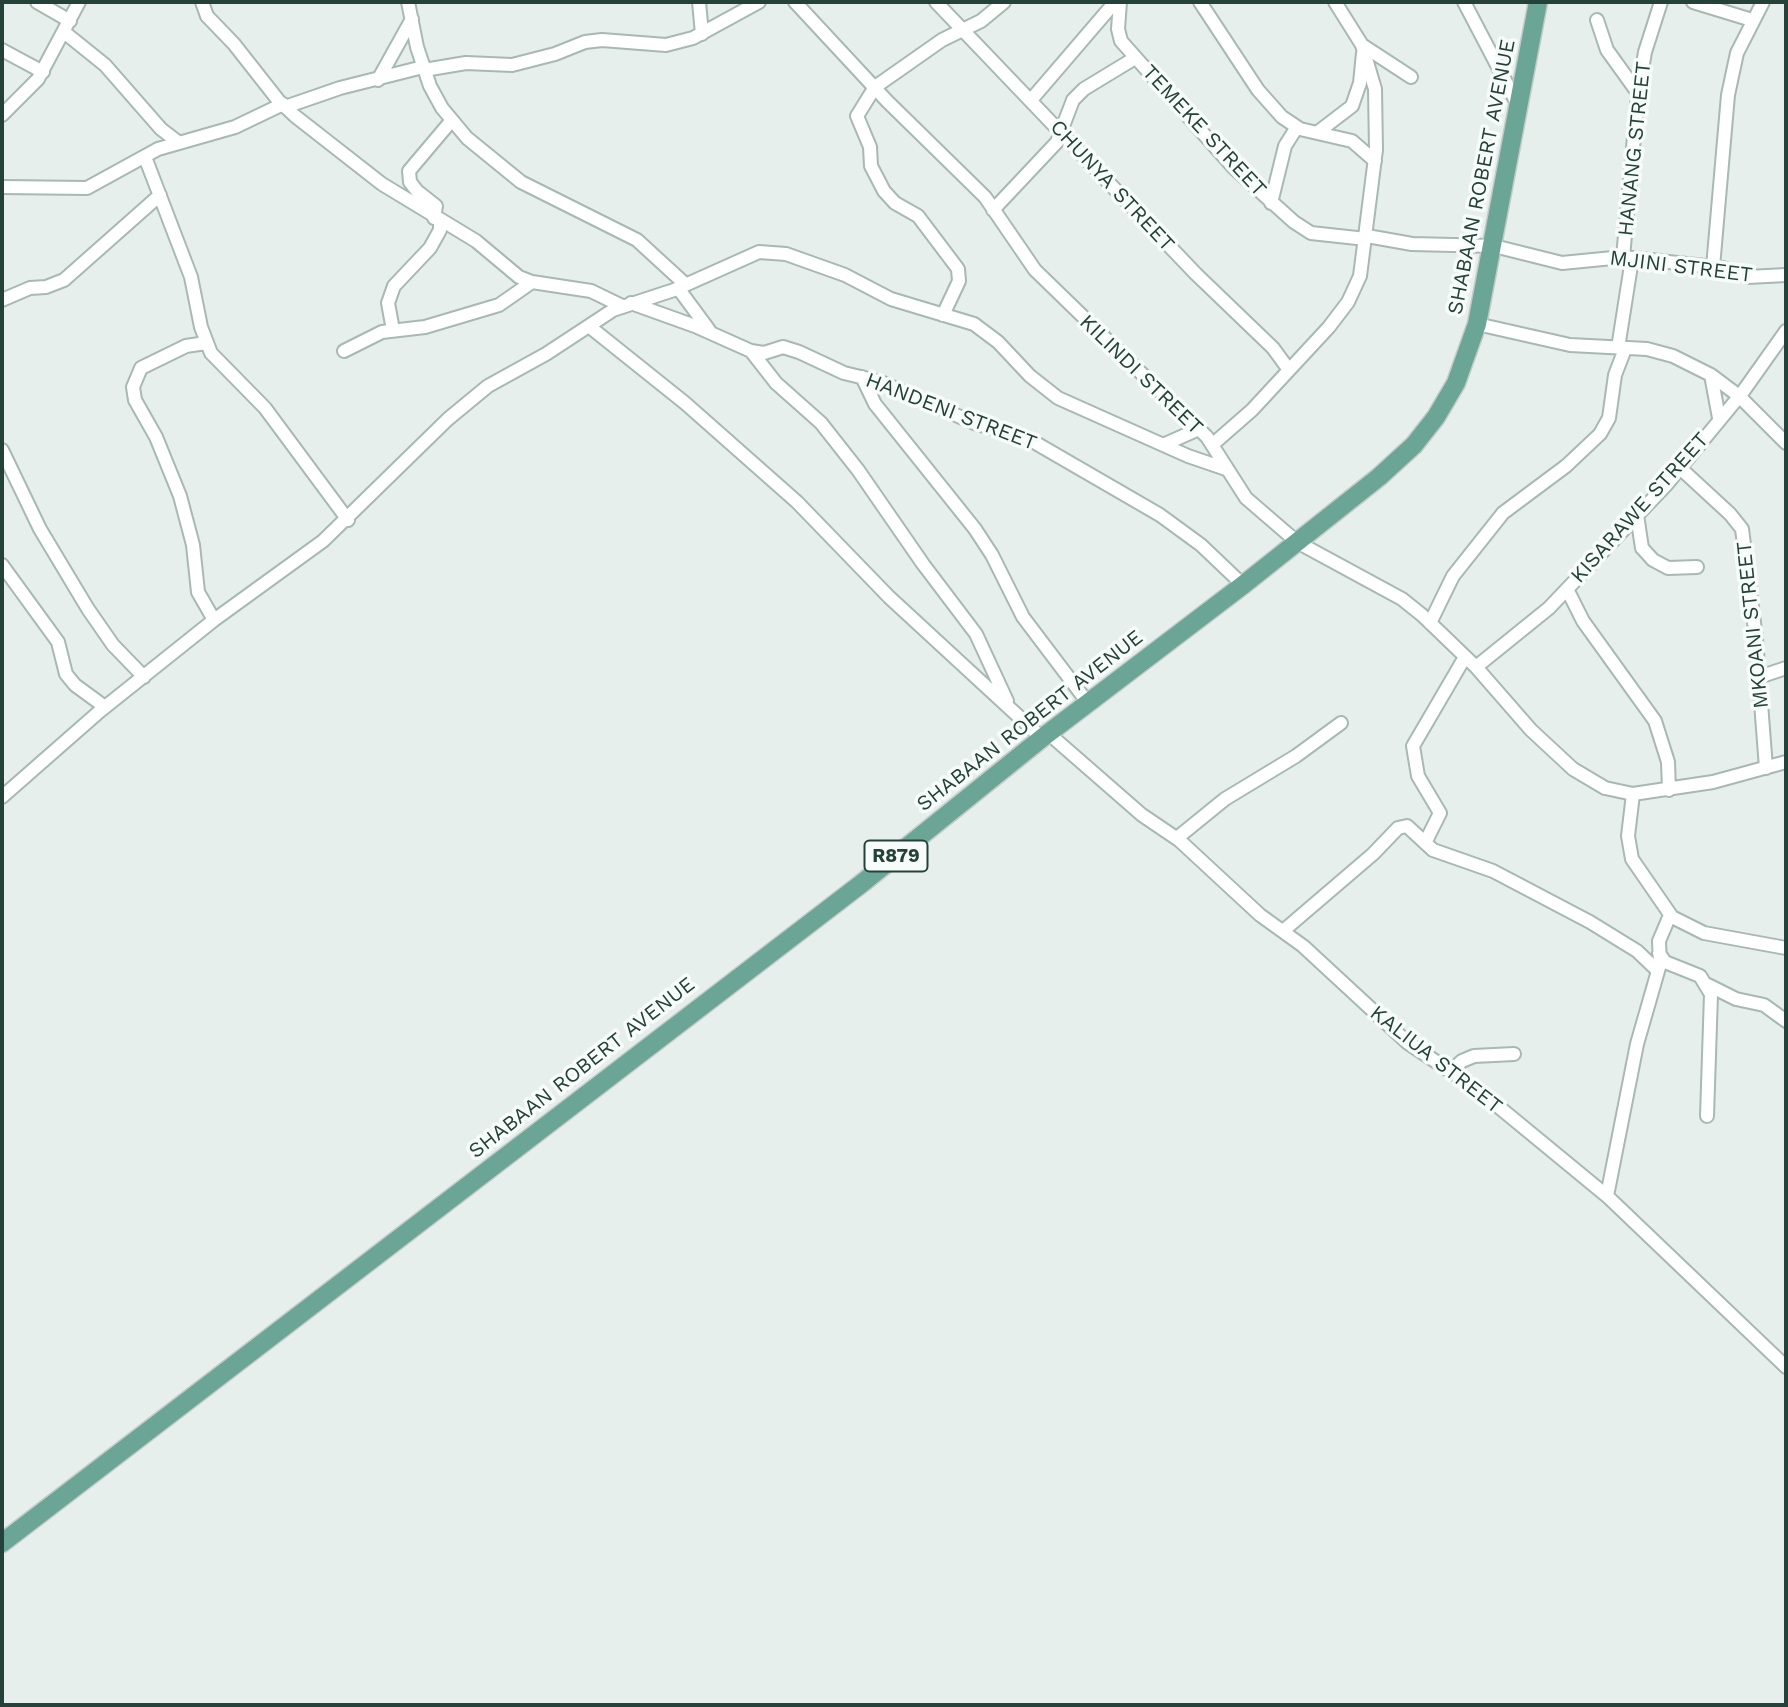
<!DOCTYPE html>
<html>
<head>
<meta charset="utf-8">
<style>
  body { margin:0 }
  #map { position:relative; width:1788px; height:1707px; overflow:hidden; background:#e6efeb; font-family:"Work Sans",sans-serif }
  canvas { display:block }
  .frame { position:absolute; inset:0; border:4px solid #24423a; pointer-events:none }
</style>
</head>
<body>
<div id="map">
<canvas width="1788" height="1707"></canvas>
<div class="frame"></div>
</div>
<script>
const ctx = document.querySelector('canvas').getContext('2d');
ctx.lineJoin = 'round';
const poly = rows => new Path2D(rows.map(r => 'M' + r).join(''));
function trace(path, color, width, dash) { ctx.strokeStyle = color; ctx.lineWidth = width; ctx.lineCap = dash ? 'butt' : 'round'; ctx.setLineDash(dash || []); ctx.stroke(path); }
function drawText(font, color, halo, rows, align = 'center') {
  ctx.font = font + ' "Work Sans",sans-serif'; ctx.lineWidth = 7; ctx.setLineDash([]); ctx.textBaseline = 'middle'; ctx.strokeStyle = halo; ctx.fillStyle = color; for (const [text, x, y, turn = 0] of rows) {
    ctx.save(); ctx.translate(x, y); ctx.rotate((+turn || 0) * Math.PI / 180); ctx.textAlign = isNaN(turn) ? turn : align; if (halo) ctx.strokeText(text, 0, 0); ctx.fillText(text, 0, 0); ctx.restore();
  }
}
const street = poly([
  [37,2,70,21],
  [202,2,207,16,234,44,278,100,295,116,382,184,476,241,519,277,532,282,591,291,622,306],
  [408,2,417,47,430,86,442,108,467,138,521,182,637,240,685,284],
  [699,2,702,34],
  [795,2,887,101,985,197,1035,270,1207,437,1246,498,1297,542,1402,599,1422,615,1476,667,1531,730,1573,769,1605,788,1633,794,1713,782,1786,762],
  [936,2,1196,274,1273,348,1289,370],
  [1120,2,1118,29,1121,41,1233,167,1294,222,1311,233,1366,239],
  [1200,2,1258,90,1282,117,1300,129,1352,141,1375,161],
  [1464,2,1519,107],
  [1693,2,1752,20],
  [1597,20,1607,50,1638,93],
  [64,32,105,65,161,129,178,142],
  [1362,45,1411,77],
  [2,50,43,72],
  [424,70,466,63,512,65,555,54,585,42,602,40,666,45,693,38,759,2],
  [378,80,412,19],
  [1031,100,1115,2],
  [285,107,340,88,423,67],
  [2,115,38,79,79,2],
  [1318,132,1352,106,1360,83,1363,53],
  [145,157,191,277,201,327,211,353,265,408,348,520],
  [2,187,87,188,158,149,235,127,283,104],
  [1271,203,1285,146,1297,127],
  [993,210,1057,142,1073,100,1084,89,1135,58],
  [434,218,436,206,417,191,410,182,409,171,452,120],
  [1367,236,1412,244,1494,246,1562,263,1623,257,1723,268,1748,277,1786,275],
  [1623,257,1638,93,1645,52,1661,2],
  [1713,267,1728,95,1737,53,1763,2],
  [678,288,709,330],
  [2,300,30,288,46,287,64,280,160,195],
  [631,303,695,326,751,351,764,353,783,347,799,352,844,373,881,382,974,423,1027,438,1160,515,1201,545,1243,585],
  [943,315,959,281,958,269,918,216,895,203,884,191,871,166,870,147,857,116,875,87,942,40,981,21,1004,2],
  [1477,324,1570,345,1647,349,1673,356,1711,375,1719,418],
  [590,327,685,403,797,502,889,597,1042,738],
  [393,330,388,303,394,286,430,248,440,230,440,221],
  [206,343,186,346,141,368,133,387,135,400,156,437,180,496,193,545,198,592,214,620],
  [1618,348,1632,259],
  [344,351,382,332,425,327,499,305,532,282],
  [751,351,776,383,821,423,858,470,923,564,976,634,1007,701],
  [1711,375,1739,396,1786,443],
  [862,377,875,404,975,529,992,555,1023,617,1088,703],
  [1165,444,1199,429],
  [1212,445,1252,410,1329,327,1348,302,1360,276,1376,150,1375,89,1362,45,1335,2],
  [2,450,40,529,88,609,113,645,144,677],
  [1679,467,1730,514,1742,529,1756,638,1766,768],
  [1637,515,1642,548,1653,560,1668,568,1697,567],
  [2,565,58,642,66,674,75,685,105,707],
  [1567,589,1583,621,1655,721,1668,762,1669,790],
  [1430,623,1453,576,1503,513,1566,466,1600,434,1609,418,1615,375,1625,349],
  [1476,667,1549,608,1667,484,1742,393,1786,331],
  [1759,677,1786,668],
  [1048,733,1142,815,1179,840,1260,915,1303,946,1408,1043,1477,1089,1607,1196,1786,1367],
  [1633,794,1628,836,1632,859,1672,917,1704,933,1786,948],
  [2,797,100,711,214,620,323,541,448,419,488,386,546,354,613,310,674,290,759,252,786,254,845,275,891,299,974,324,998,342,1030,376,1058,398,1188,456,1226,469],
  [1177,838,1225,799,1296,756,1341,723],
  [1426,841,1440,813,1418,776,1413,746,1465,657],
  [1283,931,1373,854,1398,828,1407,826,1433,850,1493,871,1590,922,1637,951,1658,971],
  [1659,953,1665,962,1700,976,1711,994,1707,1116],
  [1708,985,1736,999,1764,1005,1786,1021],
  [1450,1072,1462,1061,1474,1056,1514,1054],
  [1607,1196,1637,1044,1660,964,1659,941,1670,915]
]);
const primary = poly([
  [2,1543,861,884,1042,738,1243,585,1379,477,1414,445,1436,417,1456,383,1477,324,1538,2]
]);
trace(street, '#a8b8b2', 16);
trace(primary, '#c2cac8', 21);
trace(street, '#fff', 12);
trace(primary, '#6aa596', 18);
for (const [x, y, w] of [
  [896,856,63]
]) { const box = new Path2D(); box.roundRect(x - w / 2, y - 15.5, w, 31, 5); ctx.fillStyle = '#f7fbf9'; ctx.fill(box); trace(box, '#24423a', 2); }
drawText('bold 19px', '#24423a', null, [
  ["R879",896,856]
]);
drawText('21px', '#24423a', '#f7fbf9', [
  ["TEMEKE STREET",1204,131,47],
  ["HANANG STREET",1635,149,-84],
  ["SHABAAN ROBERT AVENUE",1482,177,-79],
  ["CHUNYA STREET",1112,186,47],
  ["MJINI STREET",1681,267,7],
  ["KILINDI STREET",1141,375,44],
  ["HANDENI STREET",951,412,21],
  ["KISARAWE STREET",1640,508,-48],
  ["MKOANI STREET",1753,625,-96],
  ["SHABAAN ROBERT AVENUE",1030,721,-38],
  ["KALIUA STREET",1436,1060,38],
  ["SHABAAN ROBERT AVENUE",582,1068,-38]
]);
</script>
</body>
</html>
